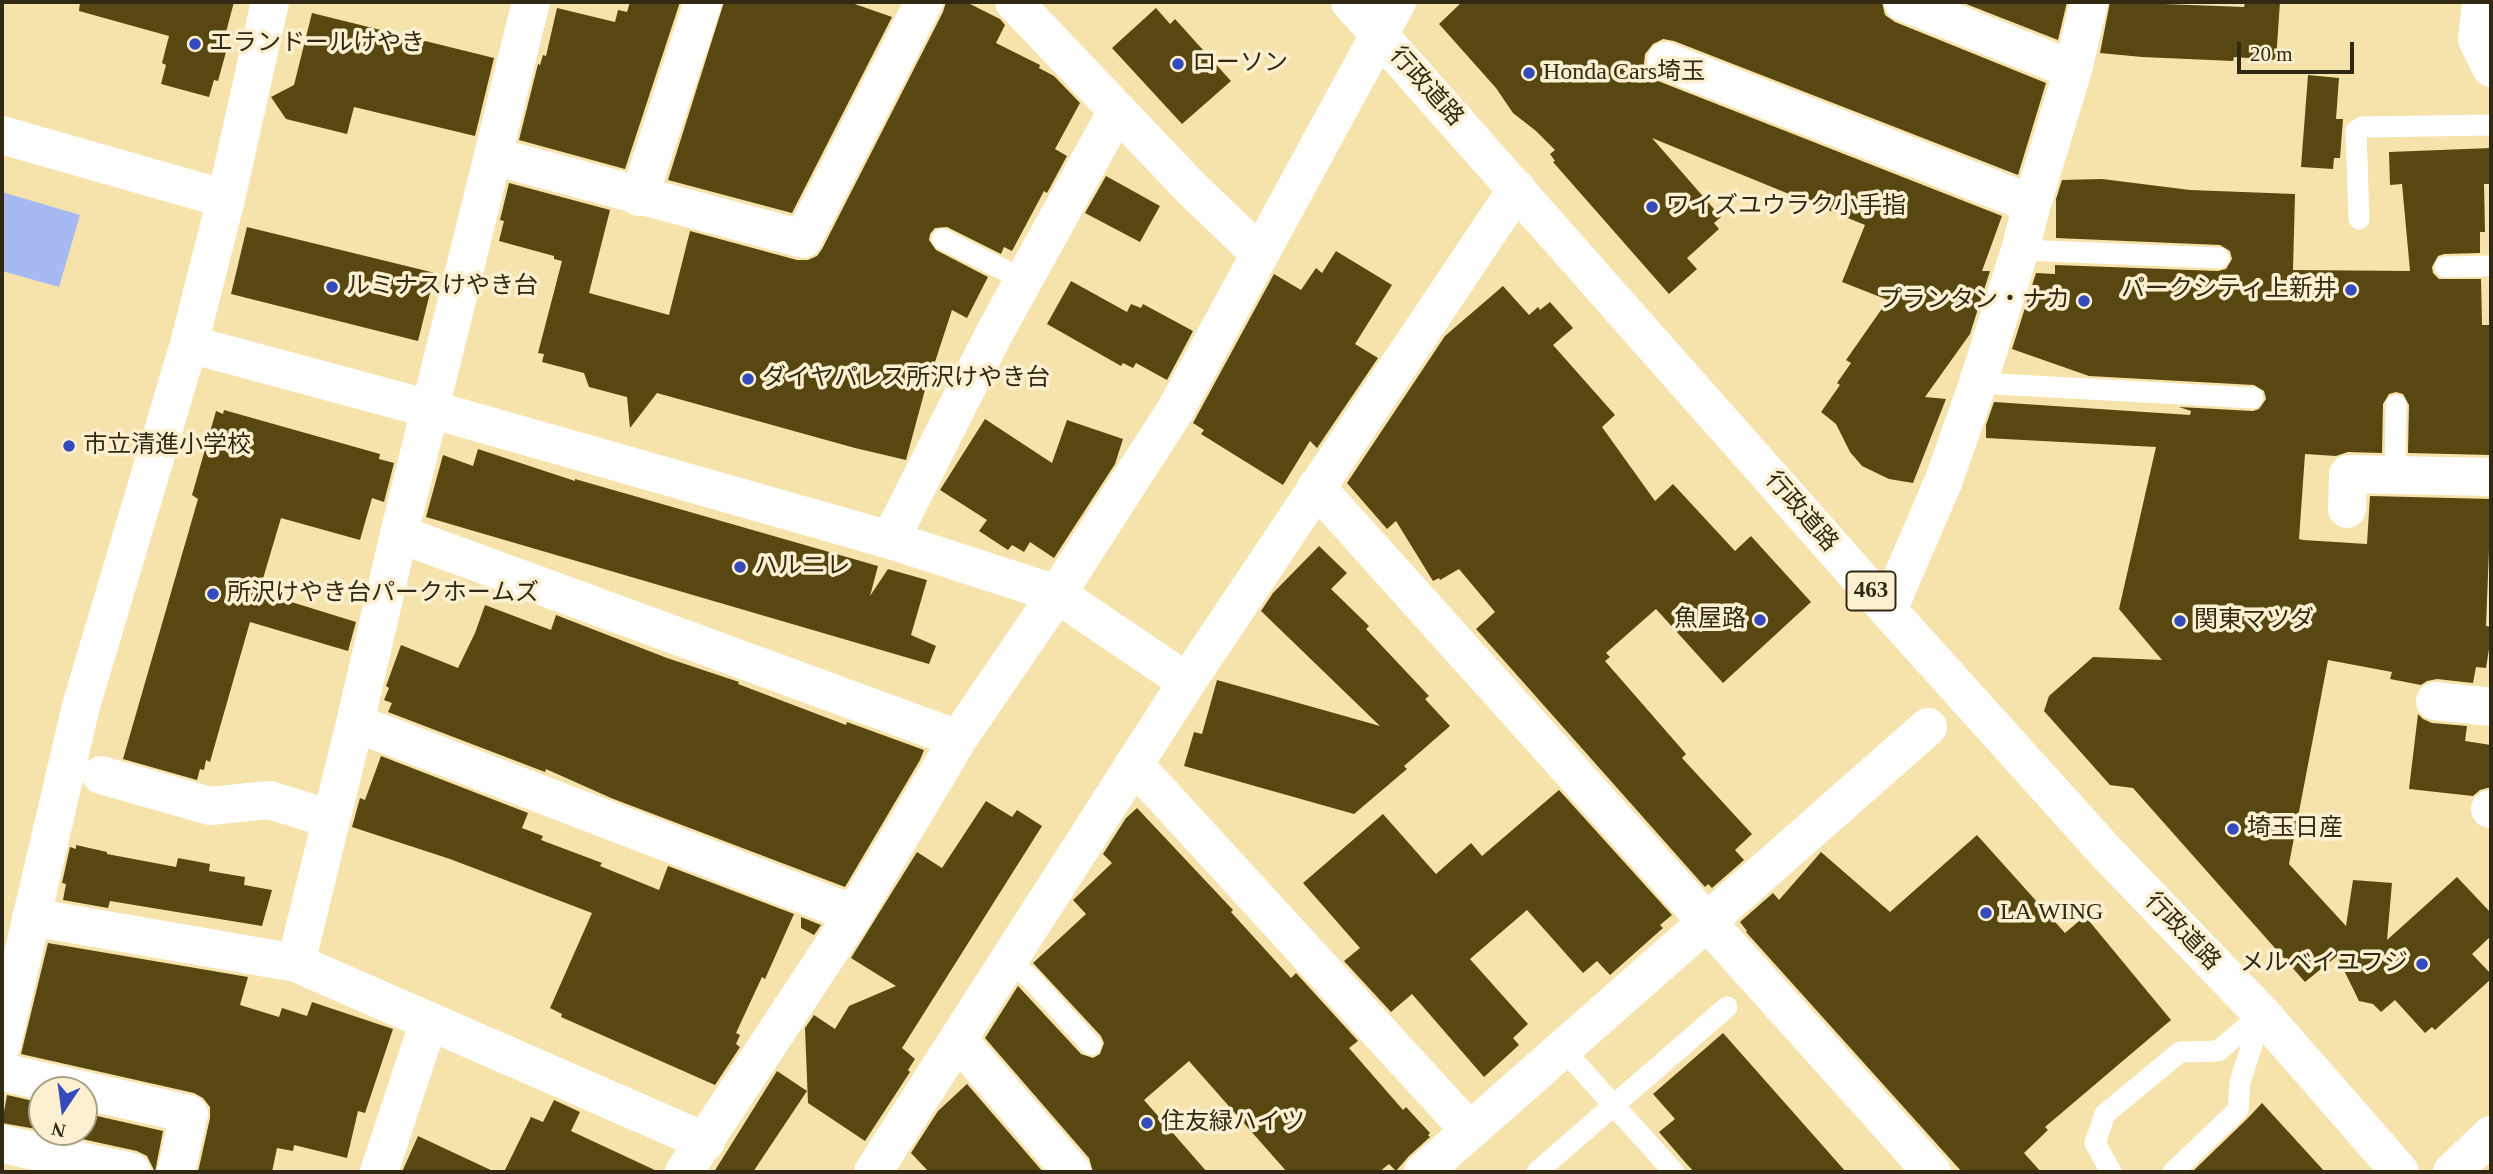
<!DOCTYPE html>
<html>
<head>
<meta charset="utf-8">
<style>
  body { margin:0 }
  #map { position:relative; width:2493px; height:1174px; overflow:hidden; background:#f6e2ab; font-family:"Times New Roman",serif }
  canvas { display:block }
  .frame { position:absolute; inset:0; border:4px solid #312913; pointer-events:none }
  .north { position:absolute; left:28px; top:1076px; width:70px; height:70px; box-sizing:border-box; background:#fcf0d0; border:2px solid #aba084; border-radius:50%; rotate:193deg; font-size:19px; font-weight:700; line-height:28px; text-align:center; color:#312913 }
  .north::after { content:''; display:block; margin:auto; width:24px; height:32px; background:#354abc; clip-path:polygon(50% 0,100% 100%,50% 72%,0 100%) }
  .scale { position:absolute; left:2237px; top:42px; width:117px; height:32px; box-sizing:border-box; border:4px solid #312913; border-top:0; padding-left:9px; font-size:21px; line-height:24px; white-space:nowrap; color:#312913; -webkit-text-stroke:5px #fcf0d0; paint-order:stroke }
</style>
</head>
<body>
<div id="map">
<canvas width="2493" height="1174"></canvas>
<div class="frame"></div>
<div class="north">N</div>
<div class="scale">20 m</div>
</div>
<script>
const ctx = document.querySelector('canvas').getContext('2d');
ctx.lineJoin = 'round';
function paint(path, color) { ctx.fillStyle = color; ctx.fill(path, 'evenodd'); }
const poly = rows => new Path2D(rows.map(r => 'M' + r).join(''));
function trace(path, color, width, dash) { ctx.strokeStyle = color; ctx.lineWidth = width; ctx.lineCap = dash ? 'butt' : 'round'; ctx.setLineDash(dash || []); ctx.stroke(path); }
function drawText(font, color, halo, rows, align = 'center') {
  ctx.font = font + ' "Times New Roman","Noto Sans JP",serif'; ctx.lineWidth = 7; ctx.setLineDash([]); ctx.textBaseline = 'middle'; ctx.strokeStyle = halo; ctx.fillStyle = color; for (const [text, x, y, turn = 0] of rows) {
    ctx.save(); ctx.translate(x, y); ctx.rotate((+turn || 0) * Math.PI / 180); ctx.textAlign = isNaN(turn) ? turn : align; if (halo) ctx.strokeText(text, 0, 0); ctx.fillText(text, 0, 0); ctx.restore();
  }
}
paint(poly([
  [2,192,80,215,59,287,2,271]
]), '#a6b9f2');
paint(poly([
  [80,2,234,2,221,51,226,52,218,81,214,80,209,97,161,84,166,65,162,63,169,36,79,11],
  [630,2,680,2,625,169,519,140,538,64,540,65,543,55,546,56,557,8,615,22,618,10,627,12],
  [724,2,849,2,892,17,792,213,668,180],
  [946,2,966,2,1000,19,1005,25,996,43,1040,65,1039,68,1054,76,1080,103,1055,149,1067,156,1047,193,1044,191,1012,251,1004,247,1001,254,947,227,935,228,930,234,929,240,936,250,988,277,967,318,952,310,934,365,932,364,906,460,855,448,657,393,630,428,627,397,589,387,584,373,542,362,544,354,538,353,562,261,554,259,554,256,499,241,504,221,500,220,509,183,610,210,589,293,669,315,690,231,797,260,808,260,817,256,822,249,943,12],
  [1462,2,1882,2,1885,15,1895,22,2046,83,2018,175,1674,41,1663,39,1653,44,1645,54,1644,64,1649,74,1658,81,2002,216,1982,271,1990,271,1970,334,1925,397,1946,399,1913,483,1889,479,1862,466,1850,452,1836,424,1821,412,1840,385,1837,383,1851,363,1846,360,1888,300,1842,282,1865,225,1652,138,1721,217,1714,223,1719,229,1687,258,1697,269,1669,294,1553,162,1555,161,1550,154,1555,150,1536,131,1513,113,1496,88,1439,24],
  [1961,2,2067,2,2058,40],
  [2110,2,2244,7,2245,2,2280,2,2276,60,2234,57,2233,61,2142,57,2100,53],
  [1156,8,1170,24,1175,19,1231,81,1182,124,1112,48],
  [312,13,494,58,475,136,354,107,347,134,286,119,271,97,294,85],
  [2308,75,2339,78,2336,119,2343,119,2340,158,2334,158,2333,169,2301,167],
  [2491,148,2491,184,2484,184,2485,232,2480,232,2480,253,2444,254,2438,256,2432,267,2433,273,2439,279,2481,279,2482,325,2491,325,2491,455,2408,453,2409,405,2403,394,2396,392,2389,394,2383,404,2382,453,2348,452,2336,456,2305,454,2299,539,2303,540,2367,544,2370,496,2491,499,2486,626,2491,627,2491,636,2486,668,2476,667,2473,683,2437,679,2427,681,2421,685,2390,679,2392,672,2328,660,2289,864,2346,926,2353,880,2392,883,2387,940,2457,877,2491,913,2491,936,2472,954,2491,974,2491,979,2435,1030,2432,1027,2425,1033,2395,1000,2381,1012,2373,1004,2359,1001,2337,956,2305,982,2133,788,2110,785,2044,711,2049,696,2093,657,2162,660,2119,609,2156,447,1986,438,1986,425,1994,402,2190,415,2191,411,2179,407,2253,411,2259,409,2266,399,2264,391,2254,385,2089,376,2012,349,2036,273,2055,274,2055,265,2218,271,2226,269,2232,259,2230,251,2220,245,2056,238,2056,199,2062,180,2102,179,2190,190,2295,194,2293,270,2410,271,2402,184,2390,185,2389,152],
  [1106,176,1160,206,1140,242,1085,213],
  [247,227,435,273,418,341,231,294],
  [1336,251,1392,285,1355,344,1378,358,1317,448,1310,441,1283,485,1201,434,1204,430,1193,423,1274,274,1301,290,1316,268,1322,273],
  [1071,281,1127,312,1131,304,1141,308,1143,304,1193,331,1167,380,1136,363,1133,368,1123,363,1121,366,1047,324],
  [1503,286,1529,315,1538,307,1540,310,1550,302,1573,328,1553,345,1615,415,1602,427,1655,501,1673,484,1735,551,1751,536,1811,602,1723,683,1656,609,1606,653,1610,657,1605,661,1686,754,1682,758,1752,834,1735,850,1744,860,1712,888,1708,884,1705,887,1476,629,1495,612,1459,569,1440,580,1439,578,1433,581,1396,521,1387,529,1347,483,1445,336],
  [224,410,380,454,379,459,394,463,384,502,372,498,360,540,281,518,259,592,356,622,348,651,250,622,210,762,206,760,204,770,200,769,197,780,123,759,198,499,192,495,216,411,223,414],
  [985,419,1052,463,1067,420,1123,439,1115,464,1054,558,1030,542,1024,552,1012,545,1008,550,979,531,987,520,940,490],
  [478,449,575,481,575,479,878,566,870,596,888,569,927,580,911,635,936,646,929,664,426,517,443,455,473,466],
  [1319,546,1347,573,1331,589,1369,626,1366,629,1429,696,1425,699,1450,726,1404,766,1407,769,1354,814,1184,766,1194,732,1202,734,1217,680,1380,726,1261,611,1273,593],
  [485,605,551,630,556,615,667,658,739,682,738,684,846,725,847,722,924,750,920,760,845,887,611,798,546,769,545,772,388,712,392,703,384,700,389,688,386,686,401,645,458,668,475,633],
  [2418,714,2423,719,2432,723,2467,726,2465,741,2491,745,2491,787,2480,790,2473,796,2409,789],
  [381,756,528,813,522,828,543,836,541,840,602,863,600,866,659,890,668,866,794,914,765,979,762,977,736,1033,740,1035,736,1044,740,1047,715,1085,561,1017,562,1014,550,1008,592,913,450,859,352,827,360,798,365,800],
  [1559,790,1672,915,1660,925,1663,928,1610,975,1597,961,1583,973,1527,910,1470,959,1528,1024,1513,1038,1519,1045,1484,1077,1412,994,1391,1012,1344,961,1360,948,1303,883,1383,814,1436,874,1471,843,1482,856],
  [986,801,1012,817,1017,810,1042,826,902,1048,915,1059,908,1070,910,1072,865,1141,808,1103,805,1028,814,1015,835,1029,849,1006,896,986,851,958,917,852,942,868],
  [1137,808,1233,910,1231,912,1291,978,1296,973,1358,1041,1349,1048,1403,1110,1406,1107,1430,1133,1428,1135,1430,1137,1409,1156,1396,1171,1389,1164,1379,1172,1287,1172,1189,1061,1144,1100,1207,1172,1093,1172,1089,1158,985,1038,1018,986,1081,1054,1093,1058,1100,1054,1104,1043,1101,1036,1033,963,1086,914,1073,900,1112,863,1103,854,1126,818],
  [1977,835,2065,933,2085,916,2171,1020,2045,1127,2048,1130,2024,1153,2041,1172,1962,1172,1746,932,1747,931,1740,922,1773,893,1779,900,1821,852,1890,912],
  [76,845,107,852,107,854,176,867,178,858,210,864,209,871,245,877,244,885,272,890,262,926,110,901,108,908,63,900,66,884,62,883,70,847,76,849],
  [801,917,821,925,814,935,801,928],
  [48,943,248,977,240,1005,279,1017,282,1008,307,1016,312,1002,393,1029,365,1113,358,1111,347,1158,294,1145,293,1151,277,1148,272,1172,198,1172,210,1118,210,1107,203,1098,194,1093,21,1054],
  [1723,1033,1846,1172,1694,1172,1684,1161,1659,1132,1675,1119,1653,1094],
  [777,1071,807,1091,753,1172,714,1172],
  [967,1084,1043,1172,929,1172,911,1153,938,1111],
  [7,1095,42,1103,42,1130,2,1123],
  [554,1100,580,1112,571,1131,659,1172,504,1172,531,1117,543,1122],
  [2262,1103,2325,1172,2192,1172,2247,1119],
  [84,1113,163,1131,155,1172,147,1156,137,1151,50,1132,84,1132],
  [418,1136,495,1172,402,1172]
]), '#584710');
trace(poly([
  [2359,219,2356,131,2362,127,2491,125],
  [942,239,1024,280],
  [2020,250,2219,258],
  [2445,267,2491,266],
  [1978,383,2253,398],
  [2395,474,2396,405],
  [1008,961,1030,978,1091,1045],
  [1563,1049,1674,1172],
  [1537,1172,1727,1007],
  [2111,1172,2095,1143,2105,1114,2180,1052,2218,1051,2262,1014],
  [2173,1172,2238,1110,2240,1082,2262,1014]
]), '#fff', 21);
trace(poly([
  [1014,2,1192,189,1260,254,1176,409,1057,594,1187,682],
  [1903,2,2073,70],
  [2481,2,2477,39,2491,68],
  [1666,61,2032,204],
  [2,135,226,199],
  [493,156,803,239,924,2],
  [639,197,703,2],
  [1260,254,1397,2],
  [189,344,430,409,890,540,1057,594,958,739,854,914,684,1172],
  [1316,487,1932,1172],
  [2347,509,2348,474,2491,477],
  [399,534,958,739],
  [890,540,995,332,1117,111],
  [1888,610,1944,480,1978,383,2020,250,2032,204,2073,70,2089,2],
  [2435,701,2491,707],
  [355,723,399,534,531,2],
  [1133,765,1155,787,1470,1131],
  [101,775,210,806,269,800,331,819],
  [2490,809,2491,809],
  [31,917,296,963,355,723,854,914],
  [296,963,706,1142],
  [958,1040,1072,1172],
  [2,1044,81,706,189,344,226,199,270,2],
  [2,1072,189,1114,176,1172],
  [2,1144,132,1172],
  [379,1172,429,1021],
  [873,1172,1187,682,1517,189],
  [1423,1172,1928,727]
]), '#fff', 38);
trace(poly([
  [2452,1172,2491,1135]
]), '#fff', 38);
trace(poly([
  [1350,2,1888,610,2106,852,2262,1014,2400,1172]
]), '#fff', 38);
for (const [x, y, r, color] of [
  [195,44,7,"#354abc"],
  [1178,64,7,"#354abc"],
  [1529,73,7,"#354abc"],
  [1652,207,7,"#354abc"],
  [332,287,7,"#354abc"],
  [2351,290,7,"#354abc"],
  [2084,301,7,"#354abc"],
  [748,379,7,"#354abc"],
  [69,446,7,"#354abc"],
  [740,567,7,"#354abc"],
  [213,594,7,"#354abc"],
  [1760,620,7,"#354abc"],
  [2180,621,7,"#354abc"],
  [2233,829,7,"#354abc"],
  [1986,913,7,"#354abc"],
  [2422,964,7,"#354abc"],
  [1147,1123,7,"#354abc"]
]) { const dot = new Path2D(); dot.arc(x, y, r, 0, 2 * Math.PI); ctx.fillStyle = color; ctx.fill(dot); trace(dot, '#fcf0d0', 2.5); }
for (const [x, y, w] of [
  [1871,591,49]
]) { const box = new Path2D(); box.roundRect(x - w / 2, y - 19.5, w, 39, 5); ctx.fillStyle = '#fcf0d0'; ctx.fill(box); trace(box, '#312913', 2); }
drawText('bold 23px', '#312913', null, [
  ["463",1871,591]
]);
drawText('24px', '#312913', '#fcf0d0', [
  ["エランドールけやき",209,44],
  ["ローソン",1192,64],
  ["Honda Cars埼玉",1543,73],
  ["ワイズユウラク小手指",1666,207],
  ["ルミナスけやき台",346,287],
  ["パークシティ上新井",2337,290,"right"],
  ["プランタン・ナカ",2070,301,"right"],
  ["ダイヤパレス所沢けやき台",762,379],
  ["市立清進小学校",83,446],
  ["ハルニレ",754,567],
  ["所沢けやき台パークホームズ",227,594],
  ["魚屋路",1746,620,"right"],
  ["関東マツダ",2194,621],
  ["埼玉日産",2247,829],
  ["LA WING",2000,913],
  ["メルベイユフジ",2408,964,"right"],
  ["住友緑ハイツ",1161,1123]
], 'left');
drawText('24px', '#312913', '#fcf0d0', [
  ["行政道路",1426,87,48],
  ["行政道路",1801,512,49],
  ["行政道路",2182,932,46]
]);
</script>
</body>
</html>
